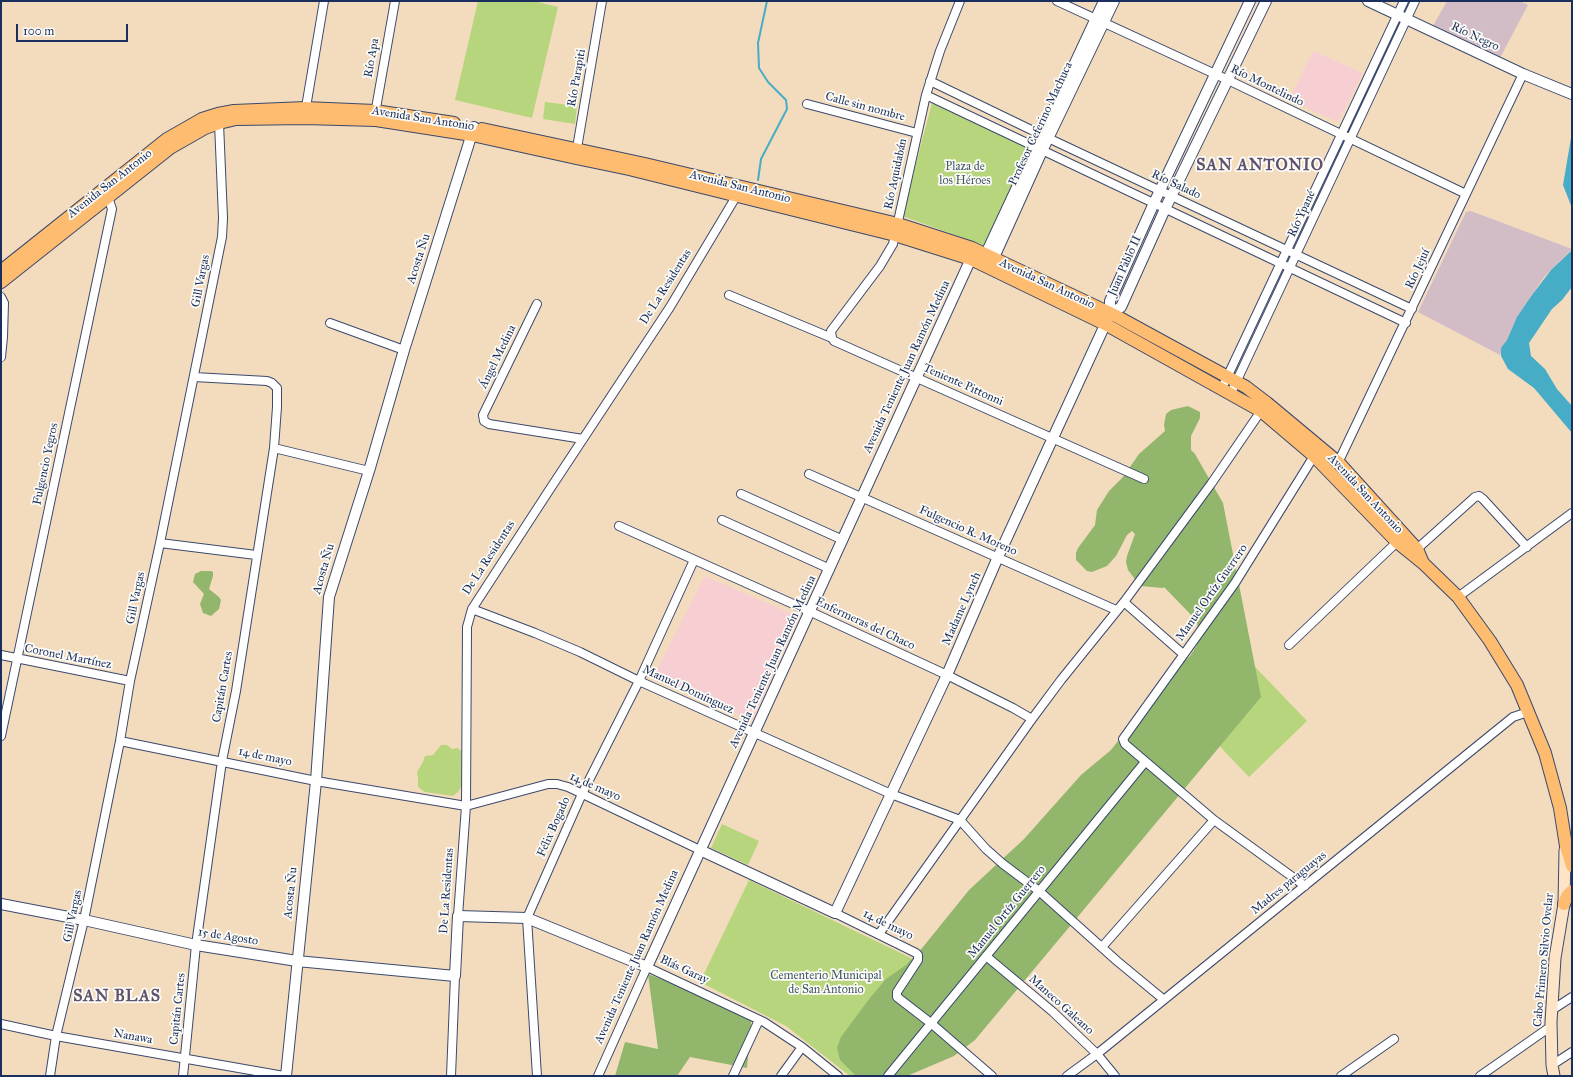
<!DOCTYPE html>
<html>
<head>
<meta charset="utf-8">
<style>
  body { margin:0 }
  #map { position:relative; width:1573px; height:1077px; overflow:hidden; background:#f3dcbe; font-family:"IM FELL Great Primer",serif }
  canvas { display:block }
  .frame { position:absolute; inset:0; border:2px solid #1b2f5e; pointer-events:none }
  .scale { position:absolute; left:16px; top:24px; width:112px; height:18px; box-sizing:border-box; border:2px solid #1b2f5e; border-top:0; padding-left:5px; font-size:12px; line-height:14px; white-space:nowrap; color:#1b2f5e; -webkit-text-stroke:3px #fdfcf7; paint-order:stroke }
</style>
</head>
<body>
<div id="map">
<canvas width="1573" height="1077"></canvas>
<div class="frame"></div>
<div class="scale">100 m</div>
</div>
<script>
const ctx = document.querySelector('canvas').getContext('2d');
ctx.lineJoin = 'round';
function paint(path, color) { ctx.fillStyle = color; ctx.fill(path, 'evenodd'); }
const poly = rows => new Path2D(rows.map(r => 'M' + r).join(''));
function trace(path, color, width, dash) { ctx.strokeStyle = color; ctx.lineWidth = width; ctx.lineCap = dash ? 'butt' : 'round'; ctx.setLineDash(dash || []); ctx.stroke(path); }
function drawText(font, color, halo, rows, align = 'center') {
  ctx.font = font + ' "IM FELL Great Primer",serif'; ctx.lineWidth = 3.5; ctx.setLineDash([]); ctx.textBaseline = 'middle'; ctx.strokeStyle = halo; ctx.fillStyle = color; for (const [text, x, y, turn = 0] of rows) {
    ctx.save(); ctx.translate(x, y); ctx.rotate((+turn || 0) * Math.PI / 180); ctx.textAlign = isNaN(turn) ? turn : align; if (halo) ctx.strokeText(text, 0, 0); ctx.fillText(text, 0, 0); ctx.restore();
  }
}
paint(poly([
  [1313,51,1363,73,1338,122,1289,100],
  [705,576,799,617,752,721,654,675]
]), '#f7cfd3');
paint(poly([
  [1447,1,1520,1,1528,5,1500,58,1433,26],
  [1471,211,1572,249,1544,277,1518,316,1500,355,1418,312,1466,212]
]), '#d2bdc7');
paint(poly([
  [478,1,534,1,558,7,532,118,455,100],
  [545,102,577,106,575,124,543,119],
  [932,103,1031,149,986,246,902,216],
  [1239,650,1307,721,1249,777,1181,706],
  [441,745,447,745,452,749,458,748,462,752,461,759,463,765,461,778,463,784,458,792,453,796,425,792,418,787,418,778,417,772,423,762,425,756,433,755],
  [722,824,759,841,748,865,711,848],
  [749,880,911,958,911,962,882,1076,850,1076,786,1026,700,982]
]), '#b7d57c');
paint(poly([
  [1188,406,1200,412,1200,418,1191,436,1191,450,1195,454,1223,503,1261,697,975,1040,954,1056,907,1076,856,1076,840,1060,837,1048,841,1037,870,998,886,979,906,965,923,947,969,890,1024,839,1081,775,1111,750,1172,672,1190,656,1197,645,1198,633,1197,621,1164,587,1163,588,1140,586,1128,570,1126,562,1127,556,1135,534,1132,531,1127,535,1116,556,1107,566,1092,572,1087,571,1076,560,1076,553,1078,548,1095,525,1097,510,1109,491,1123,477,1139,454,1165,431,1164,425,1166,414,1171,410],
  [201,571,211,571,213,572,213,576,209,589,219,597,221,600,219,609,211,616,203,613,200,604,204,594,193,582,195,574],
  [648,974,752,1014,747,1068,690,1057,677,1076,615,1076,625,1042,658,1049]
]), '#91b66c');
paint(poly([
  [1572,132,1572,208,1563,185],
  [1572,250,1572,287,1562,300,1552,309,1529,343,1531,356,1545,369,1557,389,1572,406,1572,433,1534,388,1508,369,1501,356,1501,348,1507,340,1517,317,1532,295,1551,270]
]), '#47acc6');
trace(poly([
  [758,180,761,159,787,109,786,100,768,82,759,68,758,43,767,1]
]), '#47acc6', 2);
const minor = poly([
  [1057,1,1228,80,1466,194],
  [930,81,1048,138,1412,309],
  [926,95,1406,323],
  [807,104,917,133],
  [305,113,324,1],
  [375,114,395,1],
  [576,154,602,1],
  [729,295,832,338,834,341,1144,479],
  [1,297,4,303,3,337,1,357],
  [537,304,483,415,484,421,489,424,583,439],
  [330,323,404,350],
  [832,338,831,331,880,266,893,244,926,95,940,51,960,1],
  [1222,388,1404,1],
  [1231,393,1415,1],
  [274,448,369,471],
  [1337,465,1523,74],
  [809,474,1116,610],
  [741,494,843,540],
  [722,520,830,569],
  [619,526,811,612,947,675,1013,708,1032,719],
  [160,543,256,555],
  [1417,549,1475,497,1479,496,1483,499,1527,547],
  [1458,597,1572,513],
  [1124,602,1183,654],
  [472,609,535,633,580,652,639,681,891,794,960,820,986,849,1003,864,1039,891,1117,961,1163,999],
  [1289,645,1397,542],
  [1,655,130,681],
  [1,736,112,209,107,194],
  [120,741,316,781,466,806,548,784,557,784,568,787,700,850],
  [1305,886,1214,820,1125,744,1123,739,1235,583,1314,456],
  [835,913,916,953,918,955,918,960,897,992,897,997,932,1024,992,1076],
  [458,916,466,806,467,627,472,609,548,492,670,307,737,195,737,192],
  [879,934,1032,719,1061,680,1124,602,1211,484,1263,408],
  [1102,947,1214,820],
  [986,956,1053,1012,1097,1054,1115,1076],
  [1552,1010,1572,997],
  [1,1024,56,1036,284,1076],
  [1552,1065,1572,1052],
  [50,1076,56,1036,84,920,120,741,130,681,160,543,222,237,223,218,219,123],
  [183,1076,196,945,222,761,236,691,274,448,277,407,277,388,272,383,267,381,194,377],
  [451,1076,455,976],
  [537,1076,527,918,582,794,639,681,694,560],
  [598,1076,647,967,764,1022,802,1047,838,1076],
  [733,1076,759,1020],
  [781,1076,802,1047],
  [888,1076,1145,762],
  [1067,1076,1097,1054,1513,717,1528,712],
  [1341,1076,1394,1039],
  [1480,1076,1550,1027]
]);
const tertiary = poly([
  [1368,1,1523,74,1572,94],
  [983,260,1104,1],
  [991,264,1042,151,1114,1],
  [1110,314,1121,307,1165,209,1266,1],
  [700,850,835,913,947,675,998,557,1110,314,1110,301,1154,203,1250,1],
  [1,904,84,920,196,945,297,961,455,976,458,916,527,918,647,967,974,252],
  [286,1076,316,781,329,597,369,471,404,350,474,127]
]);
const secondary = poly([
  [1554,1076,1552,1065,1551,1022,1555,958,1564,904,1565,850]
]);
const primary = poly([
  [482,129,645,164,898,224,972,248,1116,316,1246,387,1267,403,1339,463,1417,549,1423,563],
  [1,271,167,139,202,119,218,114,234,111,305,108,375,111,454,123],
  [1,282,170,148,205,128,219,123,236,119,304,118,376,120,472,135,576,158,629,169,895,235,971,259,1105,324,1261,411,1314,456,1397,542,1423,563,1458,597,1490,641,1517,685,1545,753,1560,808,1566,846,1572,866],
  [1564,904,1567,896,1572,891]
]);
trace(minor, '#3b496c', 10);
trace(tertiary, '#3b496c', 12);
trace(secondary, '#3b496c', 13);
trace(primary, '#3b496c', 14);
trace(minor, '#fff', 8);
trace(tertiary, '#fff', 10);
trace(secondary, '#fee4c6', 11);
trace(primary, '#fdbc70', 12);
drawText('12px', '#1b2f5e', '#fdfcf7', [
  ["Río Negro",1475,37,25],
  ["Río Apa",372,58,-80],
  ["Río Parapiti",577,78,-80],
  ["Río Montelindo",1267,86,26],
  ["Calle sin nombre",865,107,15],
  ["Avenida San Antonio",423,119,9],
  ["Profesor Ceferino Machuca",1041,124,-65],
  ["Río Aquidabán",896,174,-78],
  ["Avenida San Antonio",110,184,-38],
  ["Río Salado",1176,185,25],
  ["Avenida San Antonio",740,187,14],
  ["Río Ypané",1302,214,-65],
  ["Acosta Ñu",419,259,-72],
  ["Juan Pablo II",1125,266,-66],
  ["Río Jejuí",1418,269,-65],
  ["Gill Vargas",201,281,-79],
  ["Avenida San Antonio",1047,284,25],
  ["De La Residentas",666,287,-58],
  ["Ángel Medina",498,357,-64],
  ["Avenida Teniente Juan Ramón Medina",907,367,-65],
  ["Teniente Pittonni",963,385,24],
  ["Fulgencio Yegros",46,464,-78],
  ["Avenida San Antonio",1365,494,47],
  ["Fulgencio R. Moreno",968,531,24],
  ["De La Residentas",489,558,-57],
  ["Acosta Ñu",324,569,-74],
  ["Manuel Ortíz Guerrero",1212,593,-55],
  ["Gill Vargas",136,598,-78],
  ["Madame Lynch",962,609,-66],
  ["Enfermeras del Chaco",865,624,25],
  ["Coronel Martínez",68,657,11],
  ["Avenida Teniente Juan Ramón Medina",773,662,-65],
  ["Capitán Cartes",223,687,-80],
  ["Manuel Domínguez",688,690,25],
  ["14 de mayo",265,757,12],
  ["14 de mayo",595,787,24],
  ["Félix Bogado",554,827,-66],
  ["Madres paraguayas",1289,883,-39],
  ["De La Residentas",447,891,-86],
  ["Acosta Ñu",291,893,-84],
  ["Manuel Ortíz Guerrero",1007,912,-51],
  ["Gill Vargas",73,916,-78],
  ["14 de mayo",888,925,26],
  ["15 de Agosto",228,937,9],
  ["Avenida Teniente Juan Ramón Medina",637,957,-66],
  ["Cabo Primero Silvio Ovelar",1544,960,-85],
  ["Blás Garay",684,970,25],
  ["Maneco Galeano",1061,1005,42],
  ["Capitán Cartes",178,1009,-84],
  ["Nanawa",133,1037,10]
]);
drawText('12px', '#425866', '#fdfcf7', [
  ["Plaza de",965,167],
  ["los Héroes",965,181],
  ["Cementerio Municipal",826,976],
  ["de San Antonio",826,990]
]);
ctx.letterSpacing = '1px';
drawText('bold 16px', '#5e526d', '#fdfcf7', [
  ["SAN ANTONIO",1260,166],
  ["SAN BLAS",117,997]
]);
ctx.letterSpacing = '0px';
</script>
</body>
</html>
